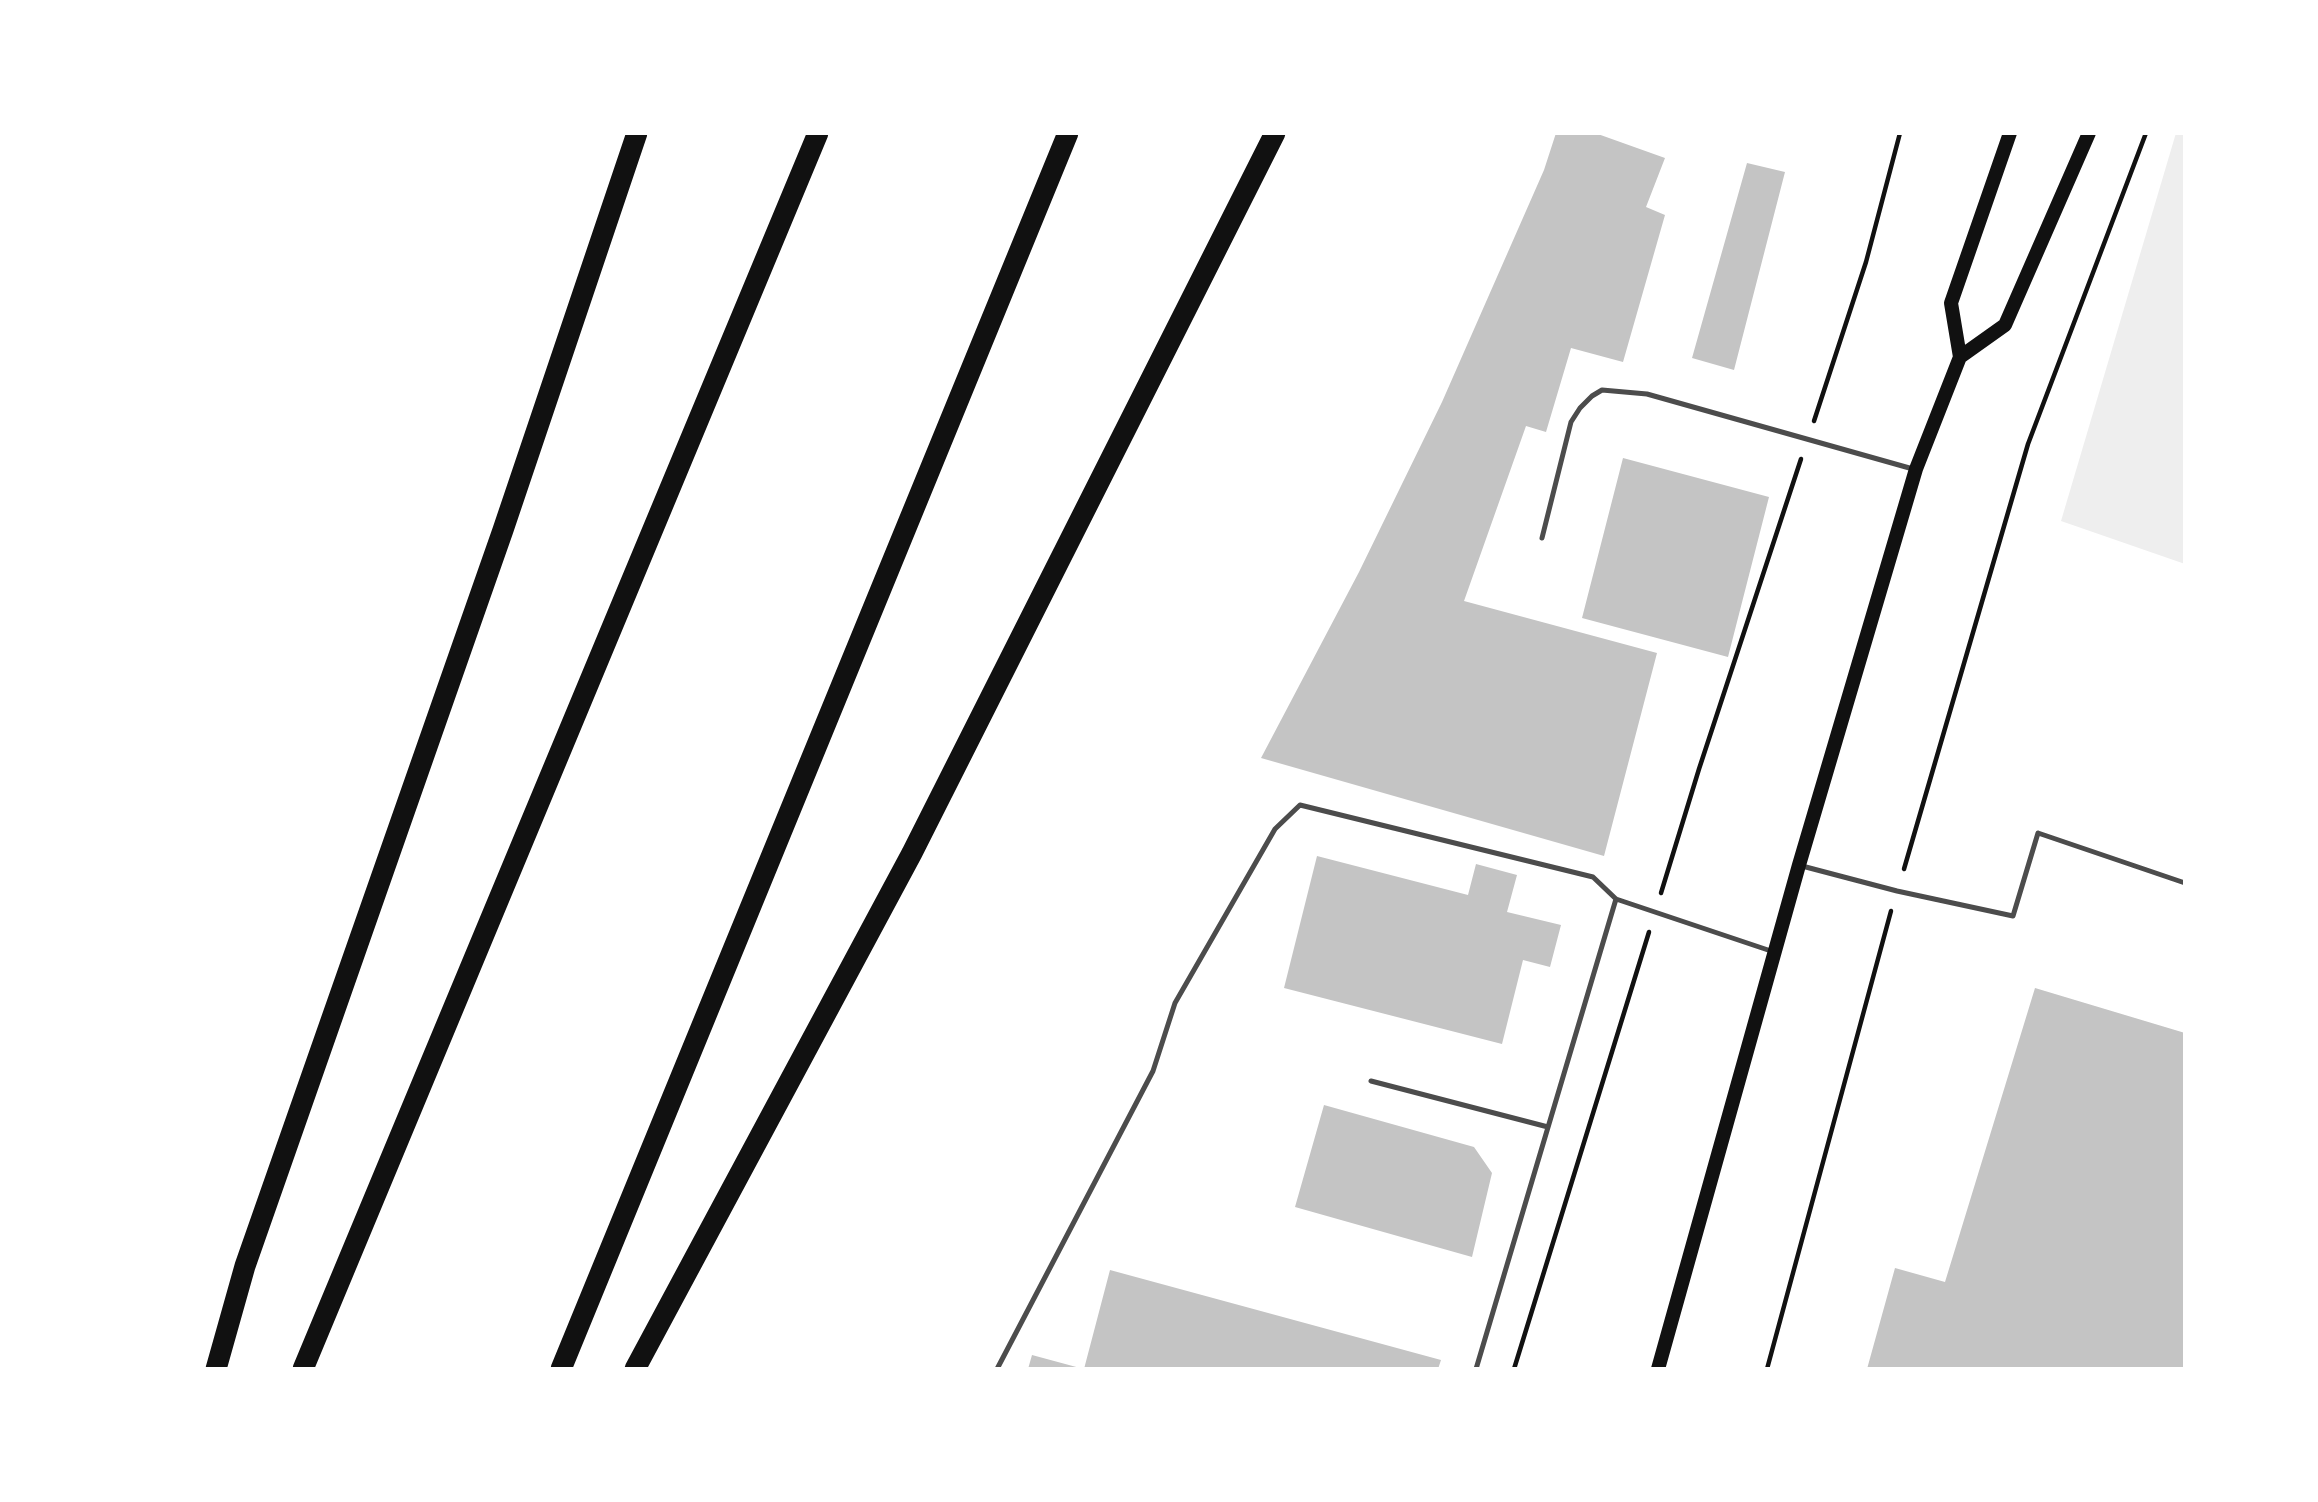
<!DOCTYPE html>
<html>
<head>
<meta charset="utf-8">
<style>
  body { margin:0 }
  #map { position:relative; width:2318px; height:1502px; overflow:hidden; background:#fff; font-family:"PT Sans",sans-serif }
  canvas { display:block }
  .frame { position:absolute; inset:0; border:135px solid #fff; pointer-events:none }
</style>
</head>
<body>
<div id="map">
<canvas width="2318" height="1502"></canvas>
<div class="frame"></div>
</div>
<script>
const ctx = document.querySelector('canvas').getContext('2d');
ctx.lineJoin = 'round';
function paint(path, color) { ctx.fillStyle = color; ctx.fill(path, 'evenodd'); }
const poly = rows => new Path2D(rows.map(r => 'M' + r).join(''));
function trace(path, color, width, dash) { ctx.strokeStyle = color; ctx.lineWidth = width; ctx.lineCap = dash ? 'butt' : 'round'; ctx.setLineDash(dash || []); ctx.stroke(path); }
paint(poly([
  [2176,133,2185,133,2185,564,2061,521]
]), '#eee');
paint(poly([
  [1556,133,1595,133,1665,158,1646,207,1665,215,1623,362,1571,348,1546,432,1526,426,1464,601,1657,653,1604,856,1261,758,1359,572,1442,402,1544,170],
  [1747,163,1785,172,1734,370,1692,358],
  [1623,458,1769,497,1728,657,1582,618],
  [1317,856,1468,895,1476,864,1517,875,1507,912,1561,925,1550,967,1523,960,1502,1044,1284,988],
  [2035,988,2185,1033,2185,1369,1867,1369,1895,1268,1945,1282],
  [1324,1105,1474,1147,1492,1173,1472,1257,1295,1207],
  [1110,1270,1441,1360,1438,1369,1084,1369],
  [1032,1355,1080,1368,1080,1369,1028,1369]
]), '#c4c4c4');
trace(poly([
  [1814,421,1866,262,1900,133],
  [1904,869,2028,444,2146,133],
  [1661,893,1699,769,1801,459],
  [1514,1369,1649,932],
  [1767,1369,1891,911]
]), '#111', 4.5);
trace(poly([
  [1542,538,1571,422,1580,408,1592,396,1602,390,1647,394,1913,469],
  [1802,866,1897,891,2013,916,2038,833,2185,883],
  [1371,1081,1548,1127],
  [997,1369,1153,1071,1175,1003,1275,829,1300,805,1593,877,1616,899,1774,952],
  [1476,1369,1616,899]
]), '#4c4c4c', 5);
trace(poly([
  [1960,357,2005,325,2089,133],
  [1658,1369,1799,865,1916,469,1960,357,1951,303,2010,133]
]), '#111', 14);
trace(poly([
  [216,1369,245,1266,503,530,637,133],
  [303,1369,818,133],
  [561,1369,1068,133],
  [635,1369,912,853,1275,133]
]), '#111', 21);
</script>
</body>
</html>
